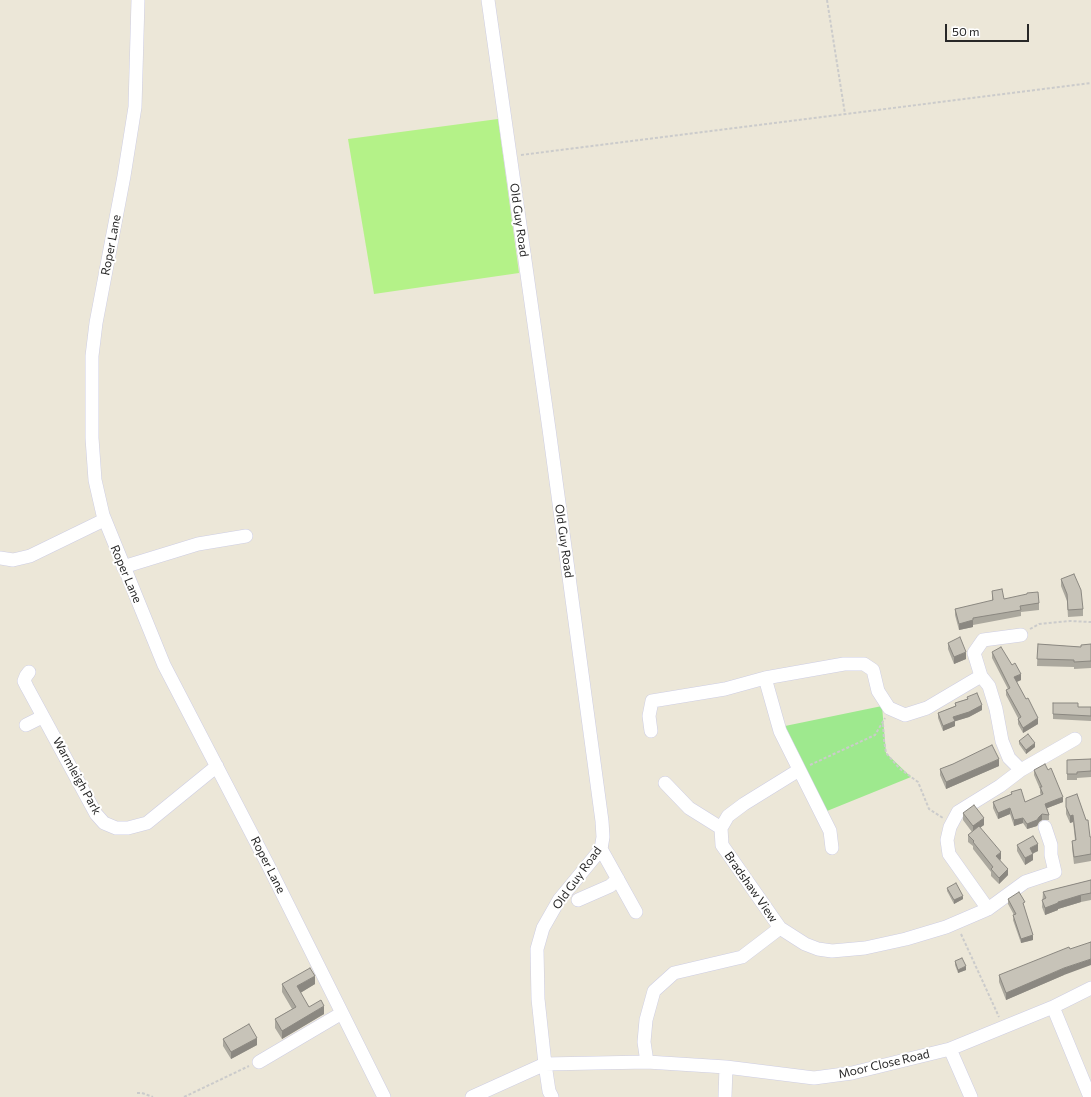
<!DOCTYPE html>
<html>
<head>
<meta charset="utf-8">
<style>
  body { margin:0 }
  #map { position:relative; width:1091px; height:1097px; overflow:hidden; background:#ece7d8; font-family:Commissioner,sans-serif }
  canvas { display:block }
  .scale { position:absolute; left:945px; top:24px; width:84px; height:18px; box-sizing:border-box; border:2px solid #282828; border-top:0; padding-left:5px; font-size:12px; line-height:14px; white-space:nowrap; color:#282828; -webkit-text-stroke:3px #fff; paint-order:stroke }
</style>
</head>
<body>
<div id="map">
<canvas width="1091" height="1097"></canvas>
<div class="scale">50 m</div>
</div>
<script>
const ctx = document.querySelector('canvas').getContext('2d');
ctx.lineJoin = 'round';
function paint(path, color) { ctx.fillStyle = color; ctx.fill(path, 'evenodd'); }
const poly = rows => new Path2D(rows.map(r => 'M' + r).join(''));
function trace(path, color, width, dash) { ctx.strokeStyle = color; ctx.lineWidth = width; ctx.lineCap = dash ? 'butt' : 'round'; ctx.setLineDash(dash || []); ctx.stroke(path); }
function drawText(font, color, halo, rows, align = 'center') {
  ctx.font = font + ' Commissioner,sans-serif'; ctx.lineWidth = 4; ctx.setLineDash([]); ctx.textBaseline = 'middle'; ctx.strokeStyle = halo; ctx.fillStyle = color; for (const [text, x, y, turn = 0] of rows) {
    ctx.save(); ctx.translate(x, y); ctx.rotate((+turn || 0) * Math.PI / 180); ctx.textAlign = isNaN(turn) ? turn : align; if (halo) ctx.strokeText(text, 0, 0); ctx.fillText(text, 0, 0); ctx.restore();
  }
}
paint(poly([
  [882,706,886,753,911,777,827,811,785,726]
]), '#9ee98e');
paint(poly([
  [498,119,519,273,374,294,348,139]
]), '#b4f288');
const minor = poly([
  [138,0,135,107,124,176,96,323,92,356,92,438,95,480,103,515,164,665,269,867,384,1097],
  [488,0,549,429,602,821,603,837,601,849,559,900,543,928,537,949,538,999,545,1064,549,1091,552,1097],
  [0,558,13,560,30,556,104,520],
  [123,567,198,544,246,536],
  [1021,635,983,640,974,653,981,676,989,686,996,709,1002,741,1009,758,1021,770],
  [29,672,26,676,24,681,27,687,96,814,104,823,116,828,128,828,147,823,217,766],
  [765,678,780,731,830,831,832,848],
  [26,725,42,717],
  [651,731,649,716,652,701,725,689,765,678,844,664,864,664,873,670,878,691,889,708,905,715,927,708,981,676],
  [665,783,689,808,721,828],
  [601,849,636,912],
  [578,900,610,886,618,879],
  [988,909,949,854,947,840,950,827,958,812,1000,786,1021,770,1075,739],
  [780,928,722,845,721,828,728,816,744,804,799,770],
  [1053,1007,1090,1097],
  [950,1049,971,1097],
  [259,1062,342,1013],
  [647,1062,644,1042,646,1020,654,991,674,973,742,957,780,928,805,944,818,949,832,951,865,948,906,939,946,927,988,909,1025,882,1055,872,1051,855,1051,845,1045,827],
  [472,1097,545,1064,647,1062,726,1067,814,1078,852,1073,950,1049,1053,1007,1091,988],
  [725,1097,726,1067]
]);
trace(minor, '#cdcde3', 14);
trace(poly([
  [827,0,845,114],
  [521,155,1091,83],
  [1030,629,1039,624,1070,621,1091,622],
  [883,724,884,740,886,753,899,768,918,782,929,809,943,818],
  [810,765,875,735,885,718],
  [961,934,999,1017],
  [137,1093,142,1093,153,1097],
  [184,1097,249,1066]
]), '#cbcbcb', 2, [3, 2]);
trace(minor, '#fff', 13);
paint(poly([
  [1061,579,1083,609,1083,616,1068,617,1067,601,1061,586],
  [992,591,1004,599,1039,603,1039,610,1021,612,1021,616,973,625,973,627,959,630,955,615,955,609,992,601],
  [948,643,966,659,954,664,948,649],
  [1038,644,1081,647,1091,644,1091,668,1074,669,1074,667,1037,666],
  [992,652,1021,680,1017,682,1038,724,1023,733,1018,724,1018,718,1006,695,1006,690,1008,689,992,658],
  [967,697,982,710,969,717,955,721,955,726,943,731,938,718,938,713,955,706,955,703,967,699],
  [1053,703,1078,707,1091,707,1091,721,1053,719],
  [1019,741,1035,747,1026,754,1019,744],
  [1091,759,1091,777,1077,778,1077,780,1067,780,1067,760],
  [953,764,999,766,946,789,940,775,940,769],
  [1034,770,1063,802,1047,808,1049,815,1049,820,1042,820,1039,822,1037,826,1027,829,1023,823,1014,826,1010,814,998,819,993,808,993,802,1011,794,1011,792,1025,802,1041,795,1040,793,1040,789,1034,775],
  [1066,798,1090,837,1091,837,1091,861,1074,864,1072,848,1072,841,1075,840,1073,822,1070,823,1066,814],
  [963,813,984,825,980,827,1001,859,1000,860,1008,875,999,884,991,876,991,872,973,849,973,846,968,842,968,835,972,832,963,820],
  [1017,845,1038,851,1033,853,1033,860,1025,865,1017,851],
  [1091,880,1091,900,1081,902,1058,909,1058,910,1045,915,1042,907,1043,892],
  [947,888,963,899,954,904,947,891],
  [1008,899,1025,907,1024,907,1033,940,1021,943,1013,920,1014,915,1008,904],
  [955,961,966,970,958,973,955,965],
  [999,975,1064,975,1006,1000,999,982],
  [282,984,315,984,300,993,309,1007,324,1014,282,1039,275,1028,275,1019,292,1009,282,992],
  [223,1039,257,1045,231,1059,223,1046]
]), '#aba89e');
paint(poly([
  [973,620,973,627,959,630,959,624],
  [966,652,966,659,954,664,954,657],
  [1021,674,1021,680,1014,683,1014,677],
  [982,705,982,710,969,717,953,722,953,717],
  [1038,718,1038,724,1023,733,1023,728],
  [955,721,955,726,943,731,943,726],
  [1035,743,1035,747,1026,754,1026,750],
  [999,759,999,766,946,789,946,782],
  [1063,797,1063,802,1045,809,1045,804],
  [1010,808,1010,814,998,819,998,813],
  [1042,814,1042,820,1039,822,1037,826,1027,829,1027,824],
  [1073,815,1073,822,1070,823,1070,816],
  [984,818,984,825,973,833,973,826],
  [1023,818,1023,823,1014,826,1014,820],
  [1038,844,1038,851,1030,855,1030,848],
  [1001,852,1001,859,996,863,996,856],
  [1033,854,1033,860,1025,865,1025,858],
  [1008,869,1008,875,999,884,999,878],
  [1081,895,1081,902,1058,909,1058,910,1045,915,1045,908,1058,902],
  [963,896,963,899,954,904,954,900],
  [1033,935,1033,940,1021,943,1021,939],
  [1091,959,1091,965,1064,975,1006,1000,1006,993,1064,968],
  [966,966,966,970,958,973,958,970],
  [315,976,315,984,297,995,297,986],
  [324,1006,324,1014,282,1039,282,1031],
  [257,1038,257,1045,231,1059,231,1052]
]), '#8b8881');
const building = poly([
  [1074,574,1081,590,1083,609,1068,610,1067,594,1061,579,1074,574],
  [1002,589,1004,599,1027,594,1027,593,1038,592,1039,603,1020,606,1021,610,973,618,973,620,959,624,955,609,993,600,992,591,1002,589],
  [960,637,966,652,954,657,948,643,960,637],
  [1038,644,1081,647,1081,645,1091,644,1091,661,1074,662,1074,660,1037,659,1038,644],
  [1001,647,1012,665,1015,663,1021,674,1014,677,1026,699,1028,698,1038,718,1023,728,1018,719,1021,717,1006,690,1010,688,992,652,1001,647],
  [977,693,982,705,969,712,953,717,955,721,943,726,938,713,956,706,955,703,968,699,967,697,977,693],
  [1053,703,1078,703,1078,707,1091,707,1091,716,1053,714,1053,703],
  [1028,734,1035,743,1026,750,1019,741,1028,734],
  [992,745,999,759,946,782,940,769,953,764,992,745],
  [1091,759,1091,771,1077,772,1077,774,1067,774,1067,760,1091,759],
  [1045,764,1048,770,1051,768,1063,797,1045,804,1049,815,1042,814,1039,817,1037,820,1027,824,1023,818,1014,820,1010,808,998,813,993,802,1012,794,1011,792,1021,789,1025,802,1043,794,1040,787,1042,787,1034,770,1045,764],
  [1077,794,1086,820,1088,820,1090,837,1091,837,1091,854,1074,857,1072,841,1076,840,1073,815,1070,816,1066,807,1066,798,1077,794],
  [974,805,984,818,973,826,963,813,974,805],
  [979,826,1001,852,996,856,1008,869,999,878,991,869,993,867,973,842,974,841,968,835,979,826],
  [1033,836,1038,844,1030,848,1033,854,1025,858,1017,845,1033,836],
  [1091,880,1091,893,1081,895,1058,902,1058,903,1045,908,1042,900,1046,898,1043,892,1091,880],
  [956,883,963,896,954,900,947,888,956,883],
  [1019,892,1025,902,1023,903,1033,935,1021,939,1013,915,1016,914,1008,899,1019,892],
  [1091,942,1091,959,1064,968,1006,993,999,975,1069,947,1070,949,1091,942],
  [962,958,966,966,958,970,955,961,962,958],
  [310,968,315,976,297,986,309,1007,321,1000,324,1006,282,1031,275,1019,296,1007,282,984,310,968],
  [249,1024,257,1038,231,1052,223,1039,249,1024]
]);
paint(building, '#c7c3b8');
trace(building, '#8b8881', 1);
drawText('12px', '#282828', '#fff', [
  ["Old Guy Road",519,220,82],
  ["Roper Lane",111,245,-79],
  ["Old Guy Road",564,541,82],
  ["Roper Lane",126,574,67],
  ["Warmleigh Park",77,776,61],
  ["Roper Lane",268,865,63],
  ["Old Guy Road",577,878,-54],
  ["Bradshaw View",751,887,55],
  ["Moor Close Road",884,1064,-13]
]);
</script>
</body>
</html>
